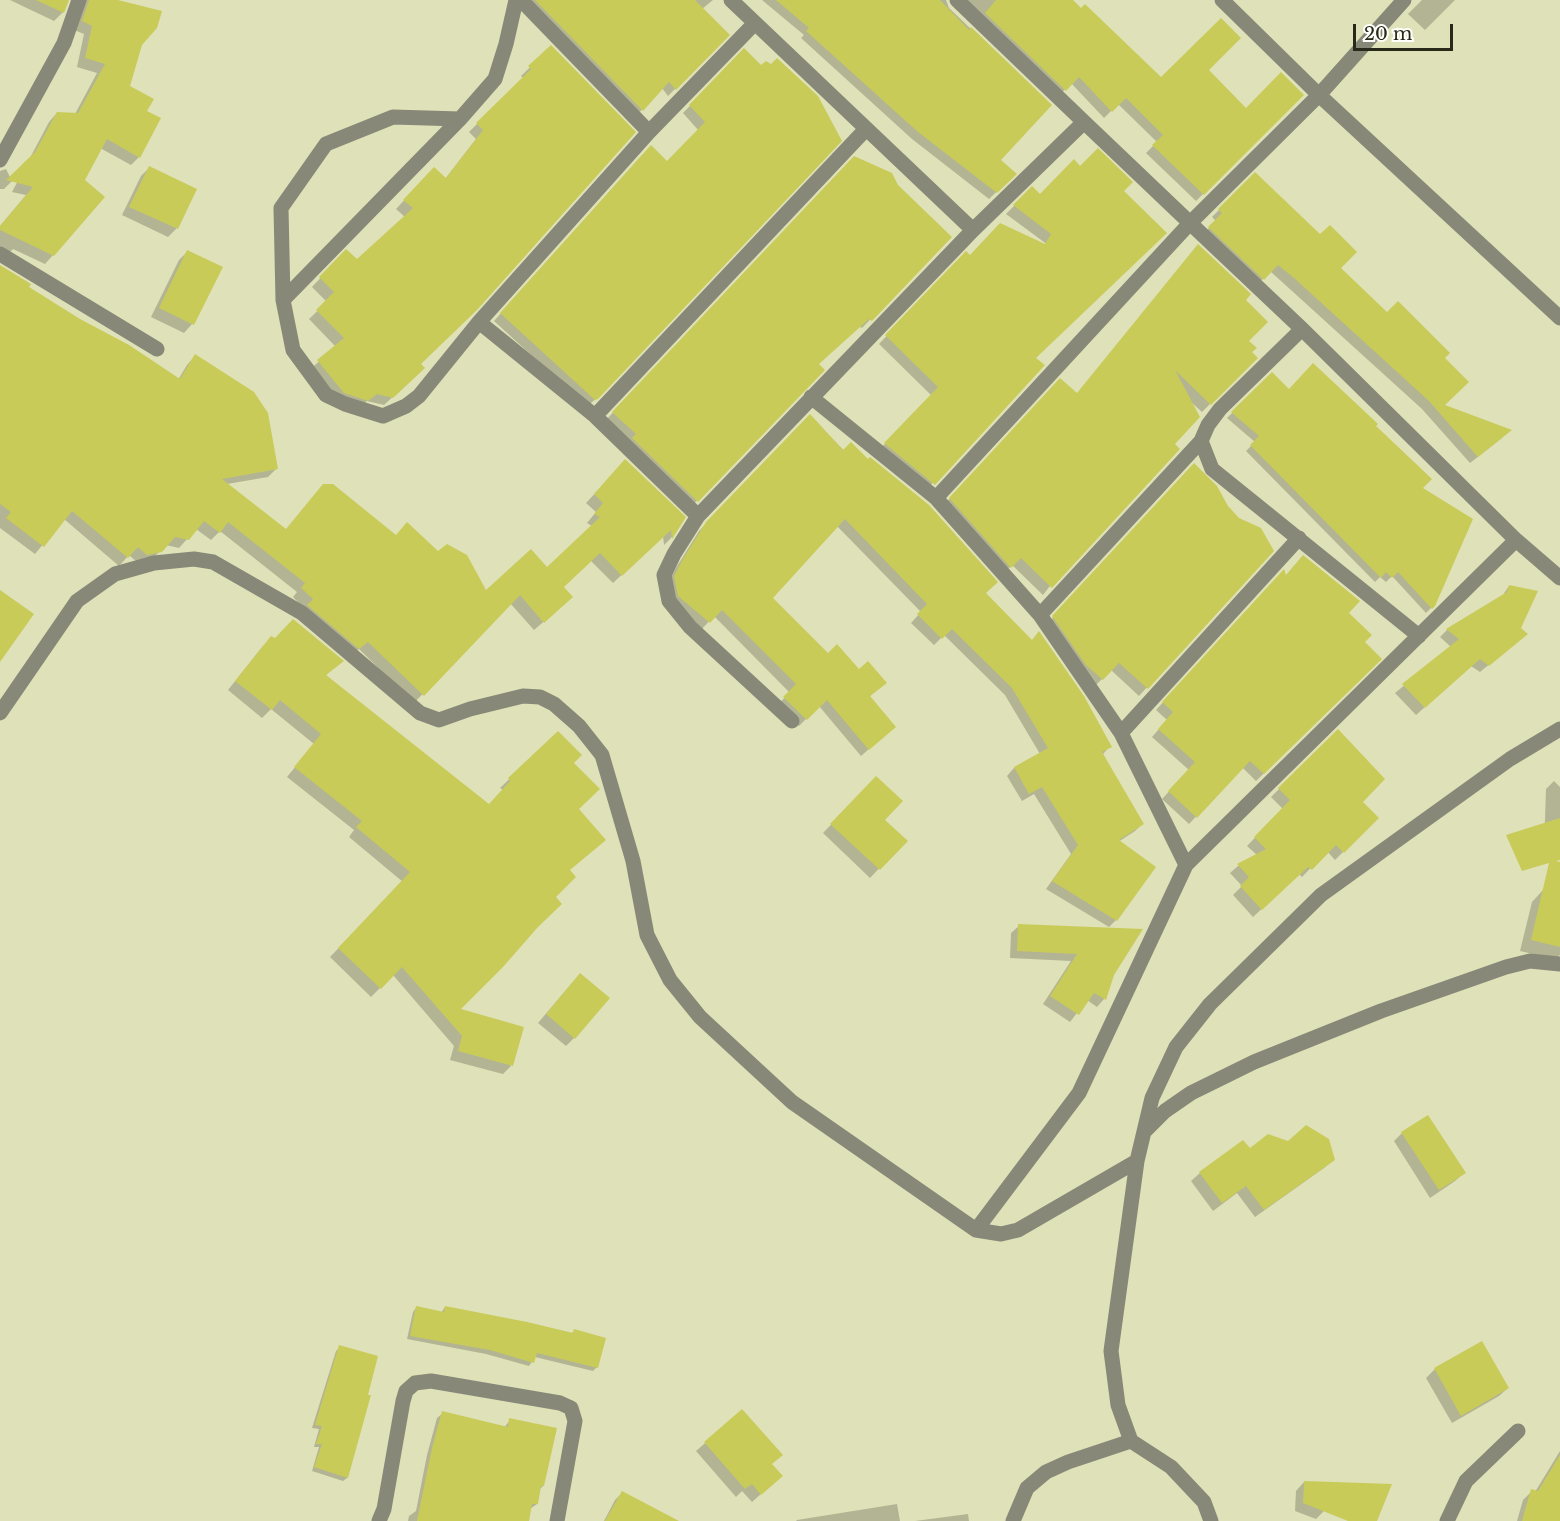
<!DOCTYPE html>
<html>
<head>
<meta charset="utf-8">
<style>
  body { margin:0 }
  #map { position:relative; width:1560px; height:1521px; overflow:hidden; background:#dfe1b8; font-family:"Libre Baskerville",serif }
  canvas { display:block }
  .scale { position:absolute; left:1353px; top:24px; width:100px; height:27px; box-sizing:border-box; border:3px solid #29291a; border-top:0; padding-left:8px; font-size:18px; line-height:21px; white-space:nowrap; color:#29291a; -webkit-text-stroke:4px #fffffb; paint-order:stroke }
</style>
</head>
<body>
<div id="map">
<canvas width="1560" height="1521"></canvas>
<div class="scale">20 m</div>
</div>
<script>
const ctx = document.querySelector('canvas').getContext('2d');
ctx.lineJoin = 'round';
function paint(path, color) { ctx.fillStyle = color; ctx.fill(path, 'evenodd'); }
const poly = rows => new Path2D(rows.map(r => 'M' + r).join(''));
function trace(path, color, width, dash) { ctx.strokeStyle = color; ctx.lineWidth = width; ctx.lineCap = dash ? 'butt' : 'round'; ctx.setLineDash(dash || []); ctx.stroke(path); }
paint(poly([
  [10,0,68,0,63,12,54,21],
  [76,0,112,0,141,44,129,87,145,111,139,157,131,165,100,148,83,180,53,255,45,264,13,249,4,258,0,256,0,226,26,195,12,192,49,122,57,113,75,114,97,73,77,67,84,34,74,30],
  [525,0,713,0,702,9,728,35,668,96,662,88,635,117],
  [762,0,946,0,949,8,1050,105,998,160,1015,174,989,199,912,139,801,38,804,35],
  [957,0,1039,0,1161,79,1207,70,1246,110,1302,95,1196,201,1146,153,1157,142,1118,104,1104,118,1071,83,1058,97],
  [1422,0,1455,0,1425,30,1408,14],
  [551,47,415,376,384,405,367,401,358,409,335,401,309,370,336,347,309,319,327,302,312,287,346,251,357,261,405,217,396,209,426,177,445,179,476,139,469,132,523,78,521,76],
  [744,51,597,398,587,406,494,321,643,154,667,163,699,131,683,113],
  [846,166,897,186,950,237,862,328,859,326,817,365,823,370,689,509,605,421],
  [149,168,195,190,176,229,168,237,122,215,141,176],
  [6,169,12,181,4,189,0,189,0,171],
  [1255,174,1339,268,1387,314,1443,358,1443,406,1502,438,1470,463,1422,409,1270,271,1256,286,1202,235,1216,221,1212,217],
  [1032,188,1040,196,1122,191,1034,358,926,491,877,452,932,396,879,344,966,253,970,256,1048,245,1006,214],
  [188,251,221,268,192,324,184,333,151,317,179,260],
  [0,266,26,287,178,380,187,365,195,356,277,468,268,477,227,484,285,530,396,536,485,592,547,570,592,526,587,523,596,512,586,503,617,470,684,518,671,538,664,545,663,536,613,583,591,561,562,588,562,606,534,630,510,603,414,703,359,649,350,656,293,597,297,592,220,531,211,540,196,529,179,548,166,545,151,560,138,563,129,555,119,566,64,519,35,554,0,528],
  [1244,300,1247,341,1250,352,1256,358,1202,412,1191,402,1043,595,1012,565,1002,575,942,507,1052,388,1076,394],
  [1272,374,1289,391,1374,426,1434,605,1426,613,1392,576,1386,582,1380,577,1375,582,1246,451,1255,442,1227,418],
  [810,416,984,593,1110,746,1103,754,1142,824,1135,831,1118,842,1116,920,1109,927,1046,889,1071,854,1034,794,1022,801,1007,776,1014,768,1040,754,1005,695,944,635,934,645,911,623,921,612,837,526,771,598,828,655,885,683,869,697,886,734,861,756,819,706,799,726,777,705,790,693,714,616,701,630,671,603,667,585,676,568,699,531],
  [1186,473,1227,507,1272,551,1139,696,1111,670,1094,687,1046,625],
  [1286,576,1347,613,1363,642,1380,659,1256,781,1242,767,1189,824,1162,799,1189,770,1152,737,1167,720,1156,710,1276,579],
  [1509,586,1520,628,1526,634,1480,672,1471,666,1416,715,1395,693,1451,647,1440,637,1447,630,1501,598],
  [263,646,341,661,325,676,489,806,503,790,500,788,558,733,572,763,578,809,568,871,554,897,458,1009,511,1066,503,1074,450,1060,454,1046,393,975,371,997,330,957,403,882,349,837,354,830,287,777,314,744,271,709,262,718,228,690],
  [1338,731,1361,802,1377,818,1335,860,1327,851,1302,877,1299,874,1253,917,1233,895,1242,886,1230,873,1238,866,1257,855,1247,846,1283,809,1271,797],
  [876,778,883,820,905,841,870,878,823,833],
  [1554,781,1560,787,1560,849,1544,849,1546,789],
  [1543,890,1560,894,1560,955,1555,959,1520,951,1532,902],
  [1019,926,1140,930,1112,974,1104,999,1097,1007,1087,1000,1070,1022,1043,1004,1071,961,1010,958,1011,933],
  [572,983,574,1038,566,1046,538,1023],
  [1402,1133,1464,1173,1455,1181,1430,1198,1394,1141],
  [1243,1142,1249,1150,1333,1160,1324,1168,1255,1217,1237,1193,1213,1211,1191,1181,1200,1173],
  [445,1307,571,1334,575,1330,597,1367,593,1371,535,1357,529,1366,486,1354,407,1339,413,1312,416,1308,441,1313],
  [1481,1343,1508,1388,1499,1396,1452,1423,1426,1378,1435,1369],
  [340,1347,347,1478,343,1481,312,1471,319,1447,314,1447,319,1429,312,1428,336,1351],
  [742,1411,771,1465,772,1484,752,1502,742,1491,736,1497,696,1451],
  [443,1413,504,1428,510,1420,543,1486,539,1490,537,1504,530,1509,527,1521,408,1521,409,1516,416,1511,427,1455,437,1418],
  [1560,1451,1560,1521,1517,1521,1523,1500,1532,1491,1535,1492],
  [1304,1482,1324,1511,1316,1519,1295,1511,1296,1491],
  [622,1493,677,1521,604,1521,615,1500],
  [897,1504,900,1521,796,1521,797,1520],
  [968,1514,969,1521,915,1521]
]), '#0003');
paint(poly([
  [36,0,69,0,64,13],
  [89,0,118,0,162,11,157,28,142,45,130,86,154,99,147,111,161,118,140,158,107,139,85,180,105,197,54,256,0,230,0,226,33,187,6,180,35,152,57,112,78,113,105,64,85,58,92,26,82,21],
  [535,0,695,0,730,35,676,90,669,82,643,111],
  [776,0,940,0,969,30,971,27,1052,105,1001,160,1017,174,997,193,918,132,806,31,809,28],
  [996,0,1073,0,1081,8,1085,4,1161,77,1221,18,1241,38,1209,70,1246,108,1281,72,1304,95,1204,195,1152,145,1163,135,1126,98,1112,112,1079,77,1066,91,985,13],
  [551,45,636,132,477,310,421,364,425,368,393,398,377,394,368,401,344,393,317,360,344,338,316,310,334,292,319,277,346,249,357,259,413,208,403,200,434,167,446,178,483,130,476,123,531,69,528,66],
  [744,48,761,65,766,61,771,64,777,58,818,96,842,141,598,399,595,400,500,313,651,145,667,161,705,122,689,105],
  [1098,148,1133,182,1124,191,1167,233,1036,358,1045,365,935,485,884,443,938,387,885,335,966,251,970,255,1000,223,1045,244,1051,234,1013,205,1032,186,1040,194,1074,159,1080,166],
  [854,156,892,173,898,185,952,237,872,321,869,319,819,364,825,370,698,502,632,438,636,434,612,412],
  [149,166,197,189,178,229,129,207],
  [1255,172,1320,234,1330,225,1357,252,1341,268,1387,312,1398,301,1450,353,1445,358,1469,382,1445,405,1512,430,1478,457,1429,401,1294,278,1278,265,1264,280,1208,227,1222,213,1218,209],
  [1198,244,1251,294,1246,300,1268,322,1249,341,1257,348,1252,352,1258,358,1211,405,1175,370,1200,417,1175,444,1180,449,1052,588,1021,558,1011,568,949,498,1060,378,1077,393],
  [187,250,223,267,194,325,159,308],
  [0,265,31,284,29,287,80,319,129,345,180,379,195,354,254,392,268,413,278,469,222,479,286,529,323,484,333,484,396,535,407,522,438,551,447,544,467,555,486,590,531,549,547,567,600,517,594,514,603,503,594,494,625,459,686,517,672,539,671,530,622,576,600,553,564,587,573,597,544,623,520,595,424,696,368,642,359,649,307,605,313,599,301,588,305,583,228,522,220,533,204,521,189,540,175,537,162,552,147,555,138,547,128,558,72,511,44,547,6,518,11,512,0,504],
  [1313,363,1378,424,1376,426,1432,479,1423,488,1473,519,1435,606,1432,609,1398,572,1392,578,1386,572,1381,578,1250,445,1259,436,1231,412,1272,372,1289,389],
  [810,414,843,450,851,442,868,459,870,457,929,505,998,582,986,593,1032,640,1039,631,1084,696,1112,747,1102,752,1144,824,1119,840,1156,867,1117,921,1052,881,1078,845,1042,787,1029,794,1014,767,1048,748,1012,688,952,629,942,639,917,614,927,604,845,519,773,598,828,653,837,644,859,669,868,661,887,683,870,696,896,727,869,750,827,700,807,720,783,697,796,684,722,610,710,623,678,596,674,576,683,559,706,522],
  [1194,463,1217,486,1228,506,1239,518,1261,528,1274,551,1148,689,1119,663,1103,680,1086,665,1052,616],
  [1303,555,1360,601,1349,613,1372,635,1365,642,1382,659,1264,774,1250,761,1197,818,1168,791,1195,762,1158,729,1173,712,1162,702,1284,569,1286,575],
  [1509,585,1538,591,1521,628,1528,634,1489,666,1480,659,1425,708,1402,684,1459,639,1446,629,1507,592],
  [0,590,34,614,0,662],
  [293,619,344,661,326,675,489,804,510,781,508,778,558,731,582,755,574,763,600,789,579,809,606,840,570,870,576,877,556,897,562,904,538,927,503,967,461,1009,524,1027,513,1066,458,1051,462,1036,402,967,381,989,338,948,410,872,356,827,362,821,294,767,321,734,280,700,272,710,235,681,271,636,275,638],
  [1338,729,1385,779,1363,802,1379,818,1344,853,1336,845,1312,870,1308,867,1262,910,1240,886,1249,877,1237,864,1266,849,1254,837,1290,800,1278,788],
  [876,776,903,801,885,820,908,841,880,870,830,824],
  [1560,818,1560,860,1556,861,1560,862,1560,947,1531,940,1549,863,1522,871,1506,835],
  [1018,924,1143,929,1114,975,1106,1000,1094,993,1079,1015,1050,996,1077,954,1017,951],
  [580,973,610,998,575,1039,546,1014],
  [1428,1115,1466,1173,1439,1190,1401,1132],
  [1306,1125,1329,1139,1335,1160,1264,1210,1246,1186,1222,1203,1199,1172,1243,1140,1250,1148,1268,1134,1288,1141],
  [416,1306,444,1312,445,1306,527,1322,573,1333,574,1329,606,1338,598,1368,537,1353,534,1363,490,1350,410,1336],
  [1482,1341,1509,1388,1461,1416,1434,1368],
  [339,1345,378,1356,368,1395,371,1395,348,1478,314,1467,322,1444,316,1444,322,1426,315,1425],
  [742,1409,783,1455,772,1464,783,1476,761,1495,752,1484,745,1489,704,1442],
  [442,1411,508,1427,509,1418,557,1428,544,1486,541,1486,538,1504,532,1504,529,1521,417,1521,432,1448],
  [1560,1455,1560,1521,1522,1521,1531,1489,1538,1491],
  [1304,1481,1392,1484,1377,1521,1348,1521,1303,1503],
  [622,1491,679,1521,605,1521]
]), '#c8cb58');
trace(poly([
  [516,0,506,44,495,79,460,119,393,117,326,144,281,208,283,300,293,350,326,395,345,404,383,416,406,406,419,396,479,322,649,132,755,23],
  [521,0,649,132],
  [731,0,973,230,1084,122,1190,223,1319,95,1404,0],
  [957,0,1084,122],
  [1222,0,1319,95,1560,318],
  [0,160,64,43,79,0],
  [0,254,157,349],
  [283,300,460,119],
  [479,322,595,416,866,129],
  [1302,329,1220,409,1208,425,1201,441,1212,469,1419,636],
  [811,397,936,498,1040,615,1121,733,1186,865,1079,1093,976,1230],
  [595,416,698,516],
  [936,498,1190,223,1302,329,1516,540],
  [1040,615,1201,441],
  [0,713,77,601,115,574,154,563,194,559,213,562,302,613,420,713,439,720,470,709,523,696,540,697,554,704,579,726,602,755,633,861,647,935,670,980,700,1017,792,1102,976,1230,1001,1234,1018,1230,1137,1161],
  [792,721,690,627,669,601,664,575,674,554,698,516,973,230],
  [1121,733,1299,538],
  [1186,865,1516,540,1560,578],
  [1146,1130,1165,1111,1191,1093,1254,1062,1381,1011,1506,967,1530,961,1560,964],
  [379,1521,384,1509,403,1401,406,1391,415,1383,431,1381,560,1403,571,1408,575,1421,557,1521],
  [1013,1521,1027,1488,1046,1472,1068,1462,1131,1441],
  [1211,1521,1204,1502,1171,1467,1131,1441,1118,1405,1111,1351,1137,1161,1152,1098,1176,1047,1210,1004,1321,895,1510,759,1560,729],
  [1447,1521,1466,1481,1518,1431]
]), '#878877', 15);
</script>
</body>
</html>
